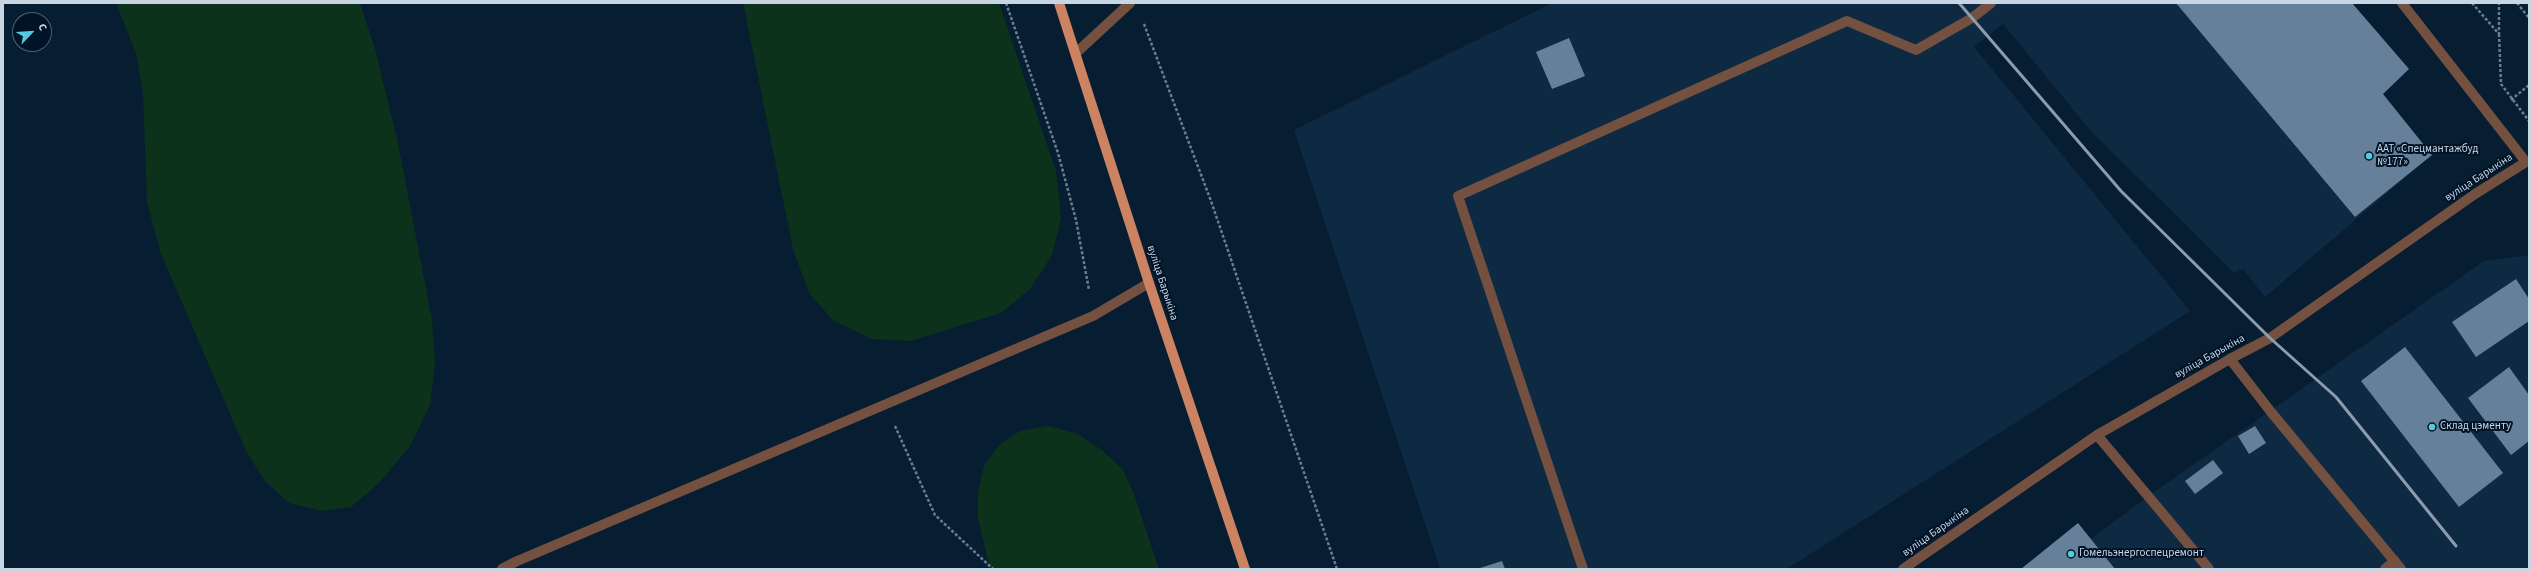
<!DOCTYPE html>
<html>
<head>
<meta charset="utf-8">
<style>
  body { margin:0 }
  #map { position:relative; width:2532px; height:572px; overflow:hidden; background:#071d31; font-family:"Source Sans 3",sans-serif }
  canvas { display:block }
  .frame { position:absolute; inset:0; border:4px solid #c8d5e3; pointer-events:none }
  .north { position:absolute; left:12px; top:12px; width:40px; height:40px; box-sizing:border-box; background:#011427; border:1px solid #516172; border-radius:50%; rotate:65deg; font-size:11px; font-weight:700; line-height:16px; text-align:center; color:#c8d5e3 }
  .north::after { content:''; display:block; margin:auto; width:14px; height:18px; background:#55cadf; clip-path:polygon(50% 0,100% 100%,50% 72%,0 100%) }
</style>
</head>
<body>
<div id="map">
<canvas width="2532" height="572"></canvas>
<div class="frame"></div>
<div class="north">С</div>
</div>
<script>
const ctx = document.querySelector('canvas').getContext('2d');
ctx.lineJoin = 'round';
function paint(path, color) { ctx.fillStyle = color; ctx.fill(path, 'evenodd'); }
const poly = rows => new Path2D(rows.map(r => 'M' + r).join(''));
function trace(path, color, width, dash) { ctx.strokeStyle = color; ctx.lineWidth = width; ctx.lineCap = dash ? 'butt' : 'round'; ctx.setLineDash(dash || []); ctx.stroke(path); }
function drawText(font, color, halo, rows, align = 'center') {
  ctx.font = font + ' "Source Sans 3",sans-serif'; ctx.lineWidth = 4; ctx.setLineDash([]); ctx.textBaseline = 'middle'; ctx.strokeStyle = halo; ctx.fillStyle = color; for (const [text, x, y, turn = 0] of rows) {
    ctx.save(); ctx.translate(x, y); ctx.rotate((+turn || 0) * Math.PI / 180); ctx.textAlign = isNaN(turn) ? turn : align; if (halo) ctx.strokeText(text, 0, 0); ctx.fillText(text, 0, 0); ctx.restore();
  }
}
paint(poly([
  [1552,3,2352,3,2409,69,2383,94,2432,155,2265,297,2243,269,2234,273,2090,130,2003,24,1974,47,2190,311,1787,569,1440,569,1294,130],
  [2529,255,2529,569,2021,569,2078,523,2091,539,2147,497,2484,261]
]), '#0e2942');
paint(poly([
  [116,3,360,3,375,49,398,143,432,320,435,364,430,405,410,446,379,483,351,507,322,511,289,503,265,481,247,453,161,254,147,202,143,92,136,53],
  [743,3,999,3,1056,171,1061,218,1052,255,1030,289,1001,313,911,341,872,339,834,321,809,293,793,249],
  [1048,426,1076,433,1102,450,1123,470,1134,494,1159,569,990,569,978,519,978,492,984,466,999,445,1020,431]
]), '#0d321b');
paint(poly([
  [2176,3,2352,3,2409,69,2383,94,2432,155,2355,217],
  [1569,38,1585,76,1552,89,1536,52],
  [2516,279,2529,299,2529,321,2476,357,2452,322],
  [2405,347,2503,473,2459,507,2361,381],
  [2509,367,2529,395,2529,441,2511,455,2468,398],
  [2255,426,2266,443,2249,454,2238,436],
  [2213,460,2223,473,2195,494,2185,481],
  [2078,523,2115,569,2021,569],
  [1502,561,1505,569,1477,569]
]), '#678099');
trace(poly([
  [1006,3,1058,153,1076,220,1089,290],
  [2472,3,2499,34,2499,3],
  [2517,3,2529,18],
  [1144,24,1211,201,1337,569],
  [2499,34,2501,84,2529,121],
  [2511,100,2529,85],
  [895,426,935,515,993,569]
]), '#6c7d8e', 2.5, [3, 2]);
trace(poly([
  [1076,53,1130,3],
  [2230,359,2271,412,2401,569],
  [2097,435,2209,569],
  [502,569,515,562,1093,316,1149,283],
  [1583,569,1458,196,1847,21,1916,50,1972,18,1991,3],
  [1903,569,2097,435,2230,359,2270,338,2475,194,2526,162,2402,3],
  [2385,569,2395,561]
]), '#735040', 10);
trace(poly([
  [1059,3,1149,283,1245,569]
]), '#cb8362', 10);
trace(poly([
  [1959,3,2121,191,2270,338,2336,397,2456,546]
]), '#8d9cac', 3);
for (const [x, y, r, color] of [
  [2369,156,4,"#55cadf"],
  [2432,427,4,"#55cadf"],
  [2071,554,4,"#55cadf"]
]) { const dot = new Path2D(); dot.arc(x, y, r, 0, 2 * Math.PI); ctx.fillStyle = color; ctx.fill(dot); trace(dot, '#011427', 1.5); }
drawText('11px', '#c8d5e3', '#011427', [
  ["ААТ «Спецмантажбуд",2377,150],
  ["№177»",2377,163],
  ["Склад цэменту",2440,427],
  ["Гомельэнергоспецремонт",2079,554]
], 'left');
drawText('11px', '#c8d5e3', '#011427', [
  ["вуліца Барыкіна",2479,178,-33],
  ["вуліца Барыкіна",1162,283,72],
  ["вуліца Барыкіна",2210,357,-29],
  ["вуліца Барыкіна",1936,532,-35]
]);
</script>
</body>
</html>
